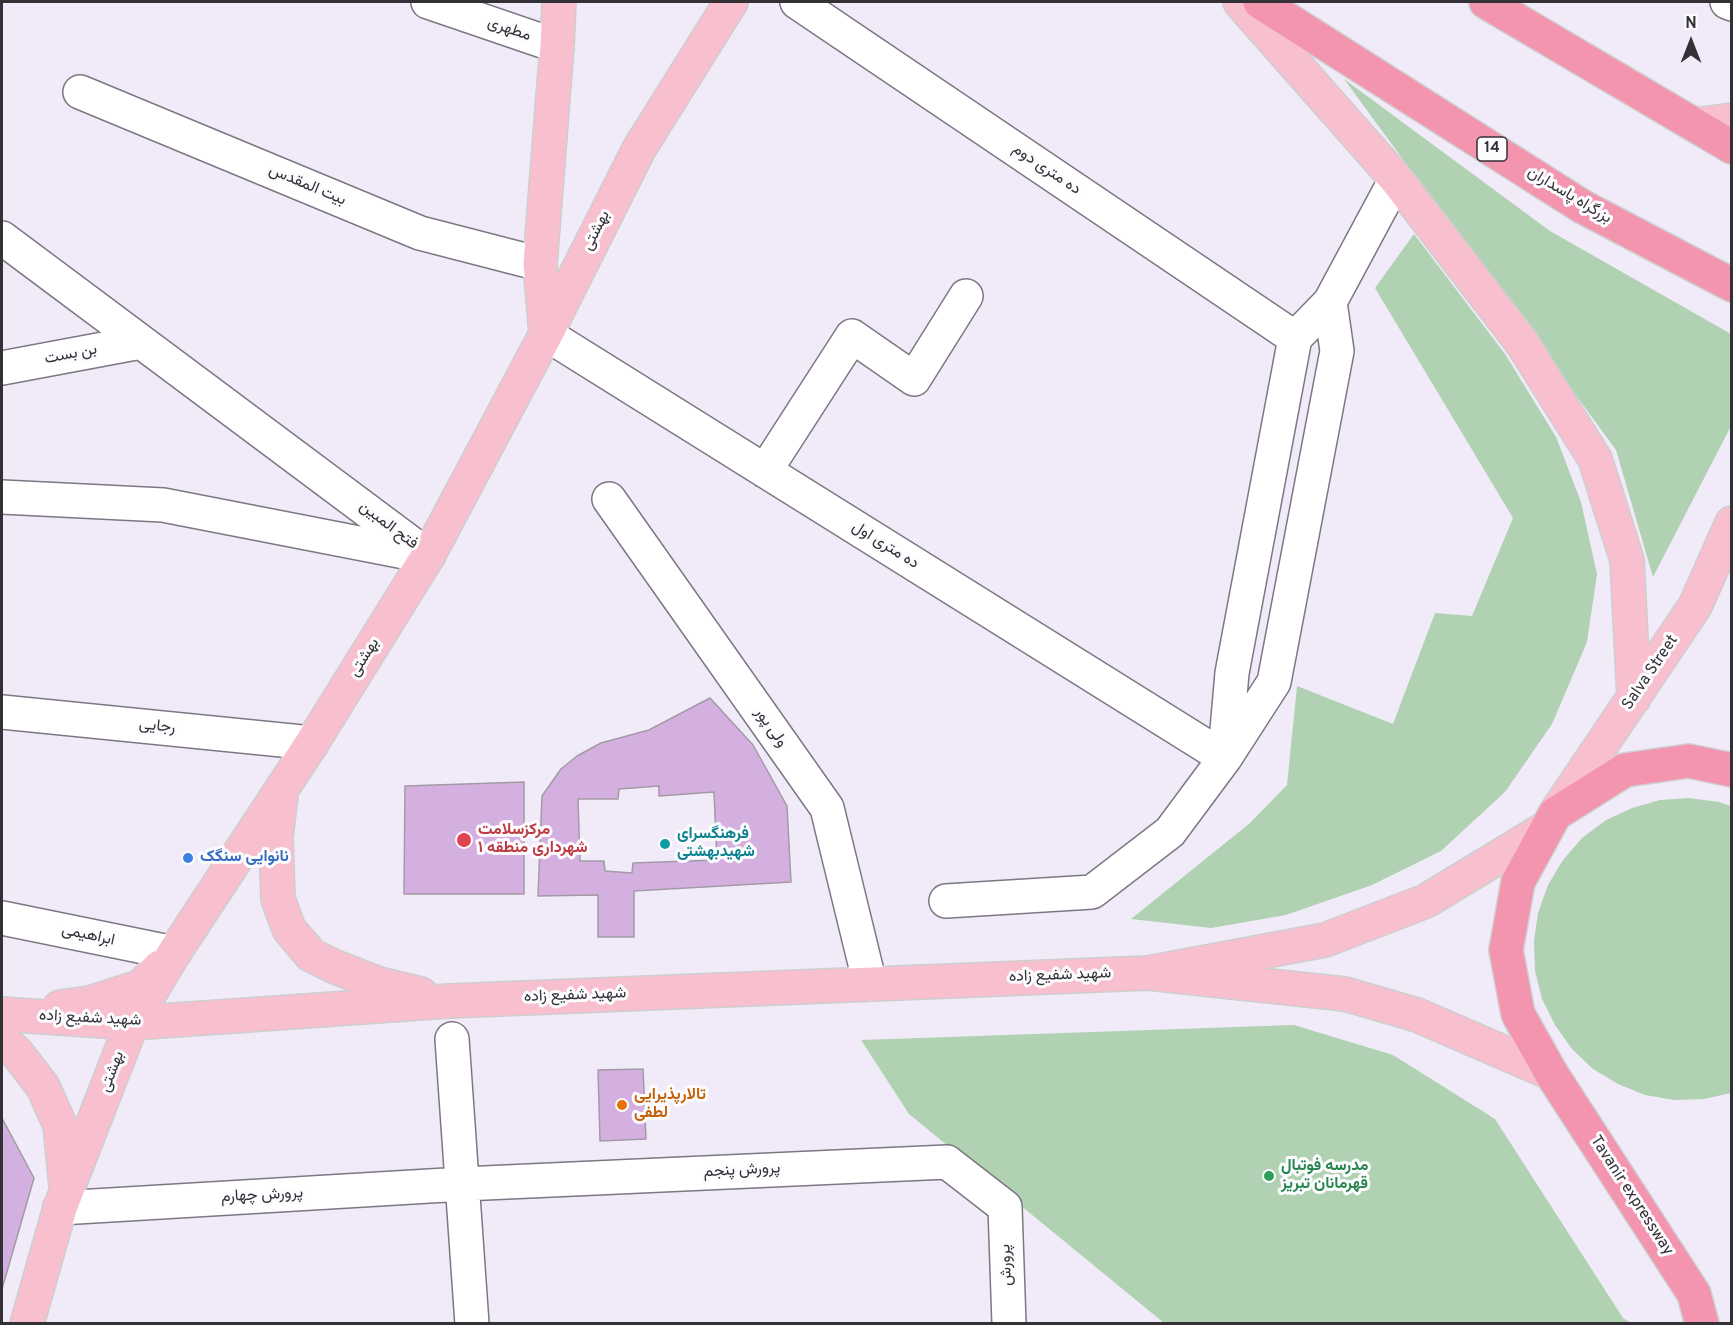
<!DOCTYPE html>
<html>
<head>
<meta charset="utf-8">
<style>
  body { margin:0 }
  #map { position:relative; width:1733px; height:1325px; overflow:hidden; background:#f1ebf9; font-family:Overpass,sans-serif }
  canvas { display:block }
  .frame { position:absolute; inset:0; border:3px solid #333136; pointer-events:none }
  .north { position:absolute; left:1661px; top:12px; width:60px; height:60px; -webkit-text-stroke:4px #fcfbfe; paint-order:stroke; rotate:0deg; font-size:16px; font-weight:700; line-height:24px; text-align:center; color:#333136 }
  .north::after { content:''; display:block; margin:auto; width:21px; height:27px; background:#333136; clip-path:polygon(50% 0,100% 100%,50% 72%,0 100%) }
</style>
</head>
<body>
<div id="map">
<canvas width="1733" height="1325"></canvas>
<div class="frame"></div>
<div class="north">N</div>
</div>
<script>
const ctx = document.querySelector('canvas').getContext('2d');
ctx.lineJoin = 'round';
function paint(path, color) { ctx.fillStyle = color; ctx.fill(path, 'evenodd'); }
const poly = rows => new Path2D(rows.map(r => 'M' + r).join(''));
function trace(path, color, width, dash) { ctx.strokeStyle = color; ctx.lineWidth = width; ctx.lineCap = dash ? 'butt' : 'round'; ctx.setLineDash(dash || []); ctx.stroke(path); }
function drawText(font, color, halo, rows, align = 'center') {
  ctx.font = font + ' Overpass,Vazirmatn,sans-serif'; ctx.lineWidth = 6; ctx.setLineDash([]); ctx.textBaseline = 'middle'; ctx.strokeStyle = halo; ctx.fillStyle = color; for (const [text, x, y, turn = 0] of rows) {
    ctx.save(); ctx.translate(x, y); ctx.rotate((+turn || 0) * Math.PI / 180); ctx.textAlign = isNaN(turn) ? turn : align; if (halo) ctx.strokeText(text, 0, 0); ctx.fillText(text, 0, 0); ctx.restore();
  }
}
paint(poly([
  [1344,79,1550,231,1731,334,1731,426,1653,577,1616,450],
  [1414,234,1505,354,1556,437,1581,502,1597,574,1587,642,1552,724,1505,792,1441,851,1372,885,1286,915,1211,928,1131,919,1250,823,1287,785,1297,686,1393,724,1435,613,1472,616,1513,518,1375,288],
  [1689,798,1719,802,1731,806,1731,1093,1704,1099,1674,1100,1645,1095,1618,1084,1593,1069,1572,1049,1555,1025,1542,999,1535,971,1534,941,1538,913,1548,885,1563,860,1582,838,1606,820,1632,808,1660,800],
  [1294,1025,1393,1055,1495,1119,1623,1318,1631,1323,1164,1323,909,1114,861,1040]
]), '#b0d1b2');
const building = poly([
  [710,698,753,745,787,806,791,882,634,891,634,937,598,937,598,895,538,896,542,796,561,769,577,756,601,743,649,730,710,698],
  [524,782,524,894,404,894,405,786,524,782],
  [659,786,659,796,714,792,717,860,633,863,632,873,605,871,604,861,580,861,578,799,618,799,619,789,659,786],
  [643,1069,646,1139,600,1141,598,1070,643,1069],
  [2,1118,34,1178,2,1289,2,1118]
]);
paint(building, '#d4b0e0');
trace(building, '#a39aa6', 1.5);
const minor = poly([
  [428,2,557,46],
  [797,2,1295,338],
  [1727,2,1732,4],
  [80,92,420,233,540,264],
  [2,238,428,556],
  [546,334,1225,758],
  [2,368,141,342],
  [765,471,852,336,914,379,966,296],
  [2,497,163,505,420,555],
  [609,499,827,808,870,984],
  [2,712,312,743],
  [1225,753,1232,673,1295,338,1330,302,1396,179],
  [946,901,1092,892,1170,832,1225,758,1274,682,1337,351,1330,302],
  [2,918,174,953],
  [452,1039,472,1324],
  [60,1208,463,1184,947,1162,1005,1207,1009,1324]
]);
const major = poly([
  [1240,2,1396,179,1522,343,1595,459,1627,560,1634,698],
  [1695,125,1732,120],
  [546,334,540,264,557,46,559,2],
  [281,795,276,837,278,899,289,929,311,955,333,966,379,984,421,994],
  [1555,814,1695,606,1732,523],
  [1548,827,1426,901,1325,940,1148,973,1345,994,1417,1015,1551,1073],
  [60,1007,90,1003,140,987,160,967],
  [2,1014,132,1023,449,1001,1148,973],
  [2,1040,17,1053,43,1087,60,1125,66,1186],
  [27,1324,60,1208,132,1023,174,953,312,743,428,556,546,334,639,149,731,2]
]);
const highway = poly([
  [1260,2,1583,207,1732,285],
  [1486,2,1732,147],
  [1702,1324,1694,1294,1551,1073,1518,1014,1506,950,1518,882,1555,814,1625,770,1689,761,1732,770]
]);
trace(minor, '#7c7783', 36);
trace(major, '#cececf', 36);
trace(highway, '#cececf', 36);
trace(minor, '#fff', 33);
trace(major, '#f8bfcf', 33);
trace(highway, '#f395af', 33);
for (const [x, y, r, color] of [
  [464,840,8,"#e0444e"],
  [665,844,6,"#0f9aa8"],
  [188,858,6,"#3f7fe0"],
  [622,1105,6,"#e8710a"],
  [1269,1176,6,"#2e9e5b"]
]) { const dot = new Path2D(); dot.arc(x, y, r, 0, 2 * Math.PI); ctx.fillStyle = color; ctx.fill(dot); trace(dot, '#fcfbfe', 2); }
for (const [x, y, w] of [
  [1492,149,30]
]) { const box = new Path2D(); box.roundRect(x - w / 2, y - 12, w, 24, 4.5); ctx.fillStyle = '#fcfbfe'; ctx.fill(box); trace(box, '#333136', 1.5); }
drawText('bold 15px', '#333136', null, [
  ["14",1492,149]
]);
drawText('16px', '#333136', '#fcfbfe', [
  ["مطهری",509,30,19],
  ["ده متری دوم",1046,170,34],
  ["بیت المقدس",307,186,23],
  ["بزرگراه پاسداران",1569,196,31],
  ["بهشتی",597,231,-63],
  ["بن بست",71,355,-11],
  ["فتح المبین",388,526,37],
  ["ده متری اول",885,546,32],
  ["بهشتی",365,658,-58],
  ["Salva Street",1651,673,-56],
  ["رجایی",157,727,6],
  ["ولی پور",770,728,55],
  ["ابراهیمی",88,936,12],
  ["شهید شفیع زاده",1060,976,-2],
  ["شهید شفیع زاده",575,996,-2],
  ["شهید شفیع زاده",90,1019,3],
  ["بهشتی",113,1072,-69],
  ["پرورش پنجم",742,1171,-3],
  ["پرورش چهارم",262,1196,-3],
  ["Tavanir expressway",1631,1196,57],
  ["پرورش",1007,1265,-92]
]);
drawText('bold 16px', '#be3a42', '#fcfbfe', [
  ["مرکزسلامت",478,831],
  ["شهرداری منطقه ۱",478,849]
], 'left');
drawText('bold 16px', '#0d838f', '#fcfbfe', [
  ["فرهنگسرای",677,835],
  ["شهیدبهشتی",677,853]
], 'left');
drawText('bold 16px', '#366cbe', '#fcfbfe', [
  ["نانوایی سنگک",200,858]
], 'left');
drawText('bold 16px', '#c56008', '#fcfbfe', [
  ["تالارپذیرایی",634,1096],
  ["لطفی",634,1114]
], 'left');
drawText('bold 16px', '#27864d', '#fcfbfe', [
  ["مدرسه فوتبال",1281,1167],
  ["قهرمانان تبریز",1281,1185]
], 'left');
</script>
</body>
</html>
